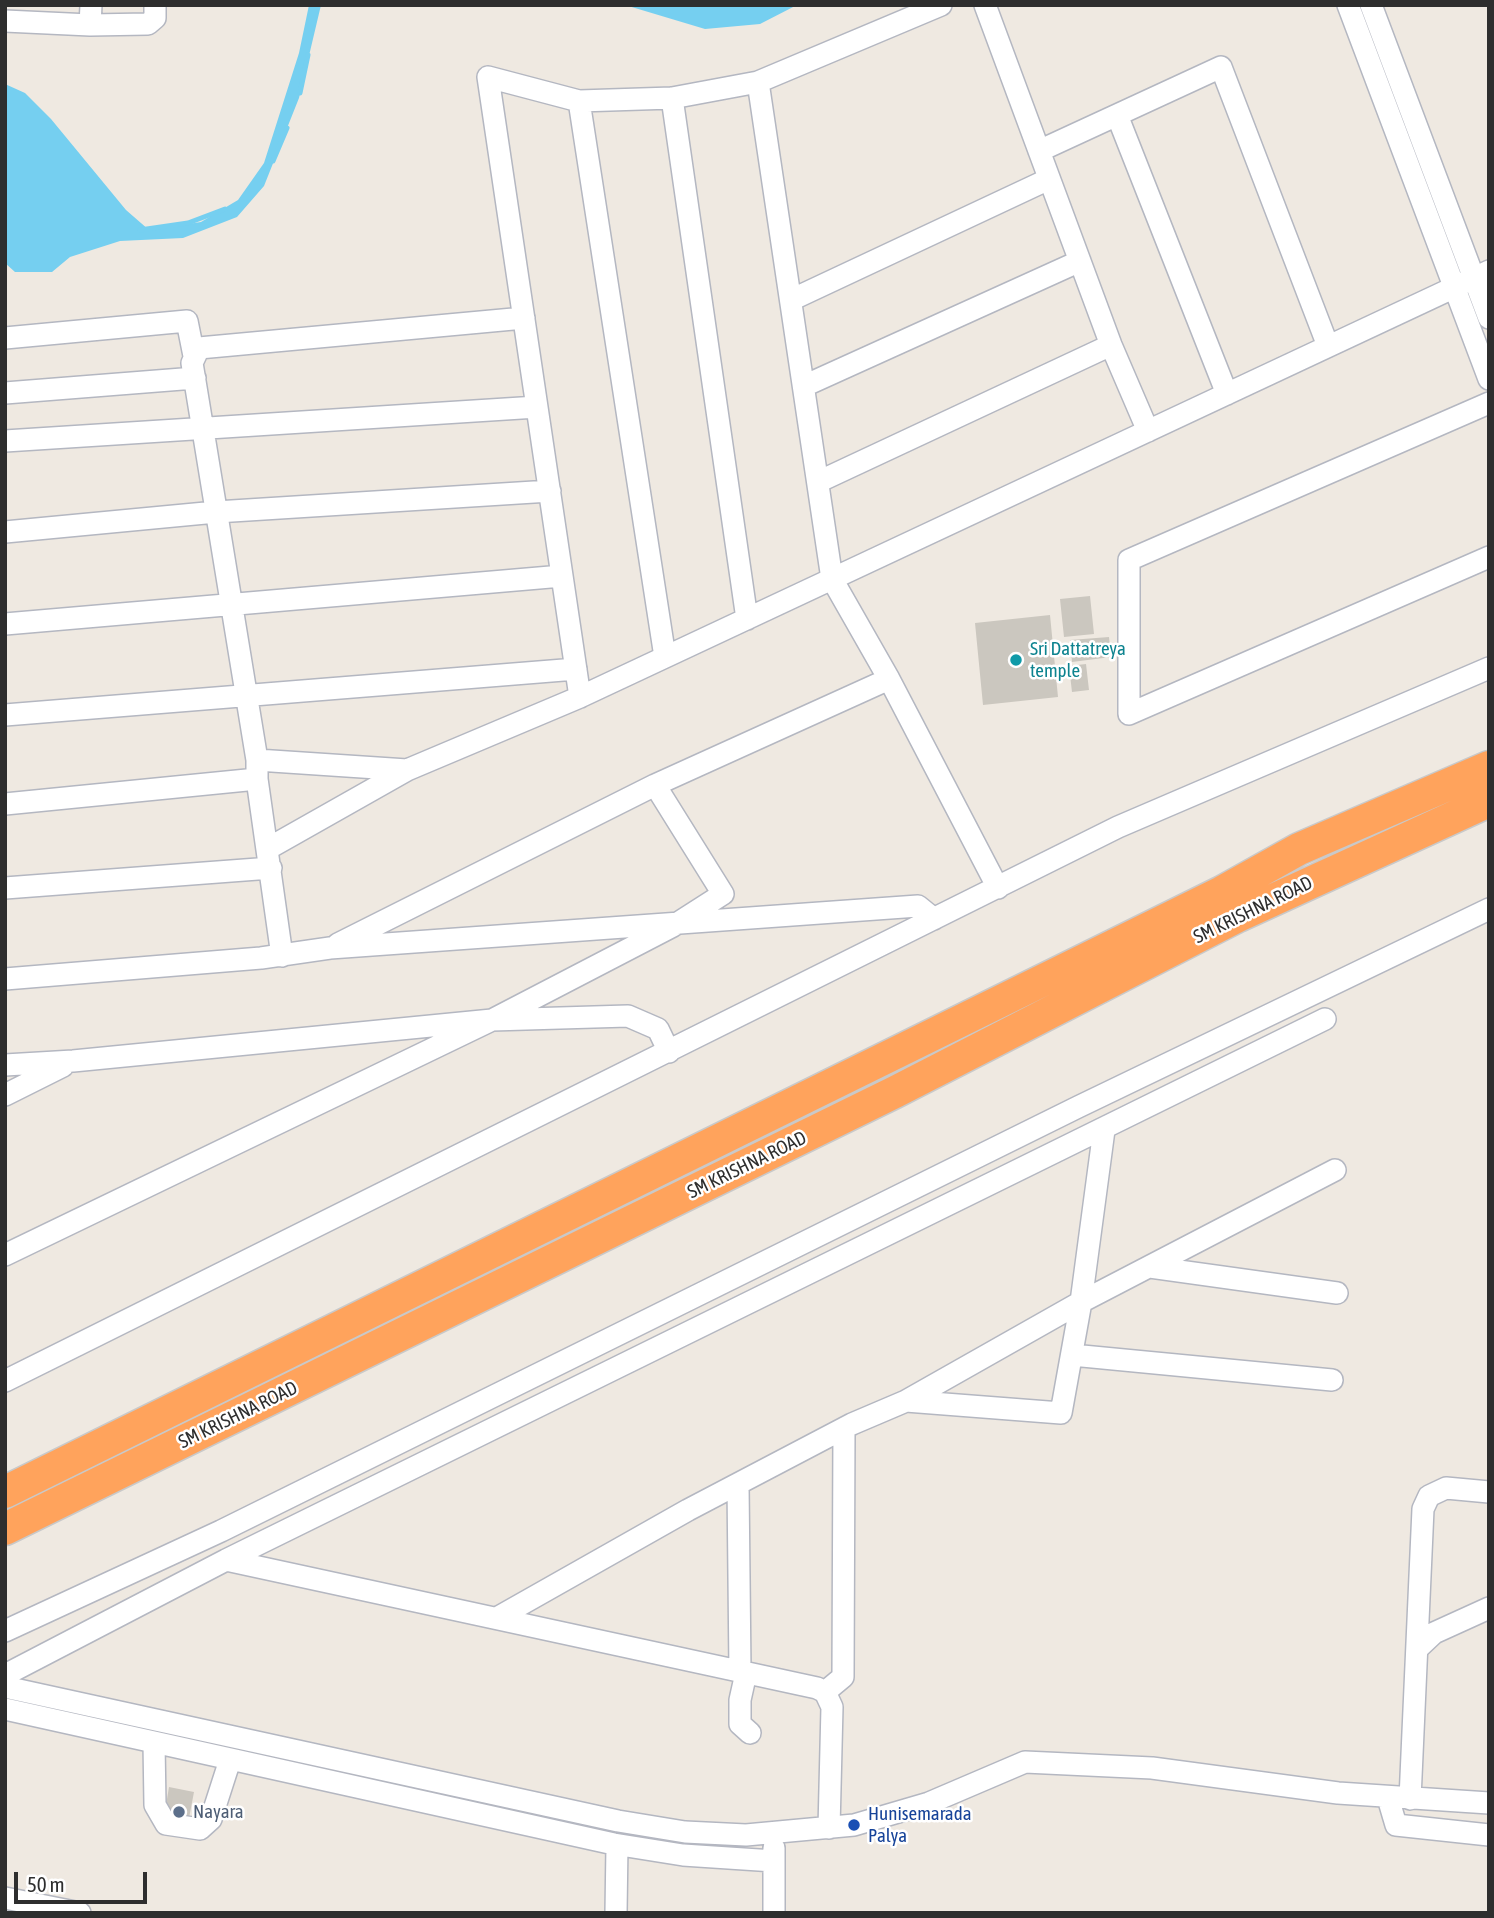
<!DOCTYPE html>
<html>
<head>
<meta charset="utf-8">
<style>
  body { margin:0 }
  #map { position:relative; width:1494px; height:1918px; overflow:hidden; background:#efe9e1; font-family:"Asap Condensed",sans-serif }
  canvas { display:block }
  .frame { position:absolute; inset:0; border:7px solid #2e2e2e; pointer-events:none }
  .scale { position:absolute; left:14px; top:1872px; width:133px; height:32px; box-sizing:border-box; border:4px solid #2e2e2e; border-top:0; padding-left:9px; font-size:21px; line-height:24px; white-space:nowrap; color:#2e2e2e; -webkit-text-stroke:5px #fff; paint-order:stroke }
</style>
</head>
<body>
<div id="map">
<canvas width="1494" height="1918"></canvas>
<div class="frame"></div>
<div class="scale">50 m</div>
</div>
<script>
const ctx = document.querySelector('canvas').getContext('2d');
ctx.lineJoin = 'round';
function paint(path, color) { ctx.fillStyle = color; ctx.fill(path, 'evenodd'); }
const poly = rows => new Path2D(rows.map(r => 'M' + r).join(''));
function trace(path, color, width, dash) { ctx.strokeStyle = color; ctx.lineWidth = width; ctx.lineCap = dash ? 'butt' : 'round'; ctx.setLineDash(dash || []); ctx.stroke(path); }
function drawText(font, color, halo, rows, align = 'center') {
  ctx.font = font + ' "Asap Condensed",sans-serif'; ctx.lineWidth = 5; ctx.setLineDash([]); ctx.textBaseline = 'middle'; ctx.strokeStyle = halo; ctx.fillStyle = color; for (const [text, x, y, turn = 0] of rows) {
    ctx.save(); ctx.translate(x, y); ctx.rotate((+turn || 0) * Math.PI / 180); ctx.textAlign = isNaN(turn) ? turn : align; if (halo) ctx.strokeText(text, 0, 0); ctx.fillText(text, 0, 0); ctx.restore();
  }
}
paint(poly([
  [309,5,321,5,299,98,264,186,237,217,183,238,120,241,70,257,52,272,15,272,5,263,5,84,25,93,51,119,126,210,149,230,201,222,238,200,264,163,299,53],
  [625,5,797,5,760,24,705,29]
]), '#75cff0');
trace(poly([
  [300,93,308,55],
  [273,161,287,128],
  [140,230,188,223,225,209]
]), '#75cff0', 5);
paint(poly([
  [1090,596,1094,634,1064,637,1060,599],
  [1050,615,1058,697,983,705,975,623],
  [1109,637,1111,657,1072,662,1070,640],
  [1086,664,1089,690,1072,692,1069,666],
  [169,1787,194,1792,186,1834,162,1829]
]), '#cbc7bf');
const minor = poly([
  [985,5,1111,345,1148,431],
  [1348,5,1489,379],
  [1371,5,1489,318],
  [5,21,90,25,91,5],
  [90,25,148,24,155,18,155,5],
  [758,82,832,579,889,679,998,888],
  [672,98,747,619],
  [579,101,665,657],
  [1117,115,1227,394],
  [1039,151,1221,67,1328,346],
  [791,300,1049,179],
  [5,338,187,321,194,356],
  [804,386,1080,261],
  [5,393,195,378],
  [1489,403,1129,560,1129,714,1489,557],
  [5,441,537,407],
  [818,482,1111,345],
  [5,532,216,512,550,491],
  [5,624,562,576],
  [580,697,488,77,579,101,672,98,758,82,941,5],
  [5,715,576,669],
  [257,760,407,770],
  [257,779,282,956],
  [5,804,257,779,257,760,192,363,199,348,524,318],
  [269,848,407,770,580,697,1489,271],
  [5,888,271,868],
  [338,944,655,785,889,679],
  [5,979,261,958,330,948,918,906,934,919],
  [5,1065,73,1061,492,1020,628,1016,658,1029,669,1052],
  [5,1095,63,1066],
  [5,1255,492,1020,673,926,723,894,655,785],
  [1150,1267,1337,1293],
  [1072,1355,1332,1380],
  [5,1381,1118,827,1489,668],
  [906,1401,1081,1302,1335,1170],
  [738,1484,740,1671],
  [226,1560,1325,1019],
  [497,1618,688,1510,852,1424,906,1401,1061,1413,1081,1302,1104,1130],
  [5,1631,221,1531,1078,1107,1489,909],
  [1417,1649,1434,1633,1489,1608],
  [746,1673,740,1700,740,1724,750,1733],
  [5,1675,226,1560,817,1688,825,1692,832,1707,829,1828],
  [5,1687,618,1821,685,1832,746,1835,854,1825,929,1803,1025,1762,1152,1768,1338,1793,1489,1803],
  [825,1692,843,1677,844,1429],
  [5,1709,614,1844,683,1855,774,1861],
  [154,1743,155,1805,166,1824,200,1829,211,1819,230,1760],
  [1388,1798,1396,1825,1489,1835],
  [1410,1799,1423,1509,1429,1496,1446,1488,1489,1492],
  [5,1898,80,1913],
  [616,1913,617,1845],
  [774,1913,774,1848]
]);
const highway = poly([
  [5,1492,1222,892,1299,849,1489,767],
  [5,1529,895,1092,1238,916,1489,801]
]);
trace(minor, '#b4b7c1', 24);
trace(highway, '#c9c9c9', 35);
trace(minor, '#fff', 21);
trace(highway, '#ffa35c', 32);
for (const [x, y, r, color] of [
  [1016,660,7,"#0f9aa8"],
  [179,1812,7,"#5c6f8a"],
  [854,1825,7,"#1a4fb4"]
]) { const dot = new Path2D(); dot.arc(x, y, r, 0, 2 * Math.PI); ctx.fillStyle = color; ctx.fill(dot); trace(dot, '#fff', 2.5); }
drawText('19px', '#0d838f', '#fff', [
  ["Sri Dattatreya",1030,649],
  ["temple",1030,671]
], 'left');
drawText('19px', '#2e2e2e', '#fff', [
  ["SM KRISHNA ROAD",1253,910,-26],
  ["SM KRISHNA ROAD",747,1165,-26],
  ["SM KRISHNA ROAD",238,1415,-26]
]);
drawText('19px', '#4e5e75', '#fff', [
  ["Nayara",193,1812]
], 'left');
drawText('19px', '#164399', '#fff', [
  ["Hunisemarada",868,1814],
  ["Palya",868,1836]
], 'left');
</script>
</body>
</html>
